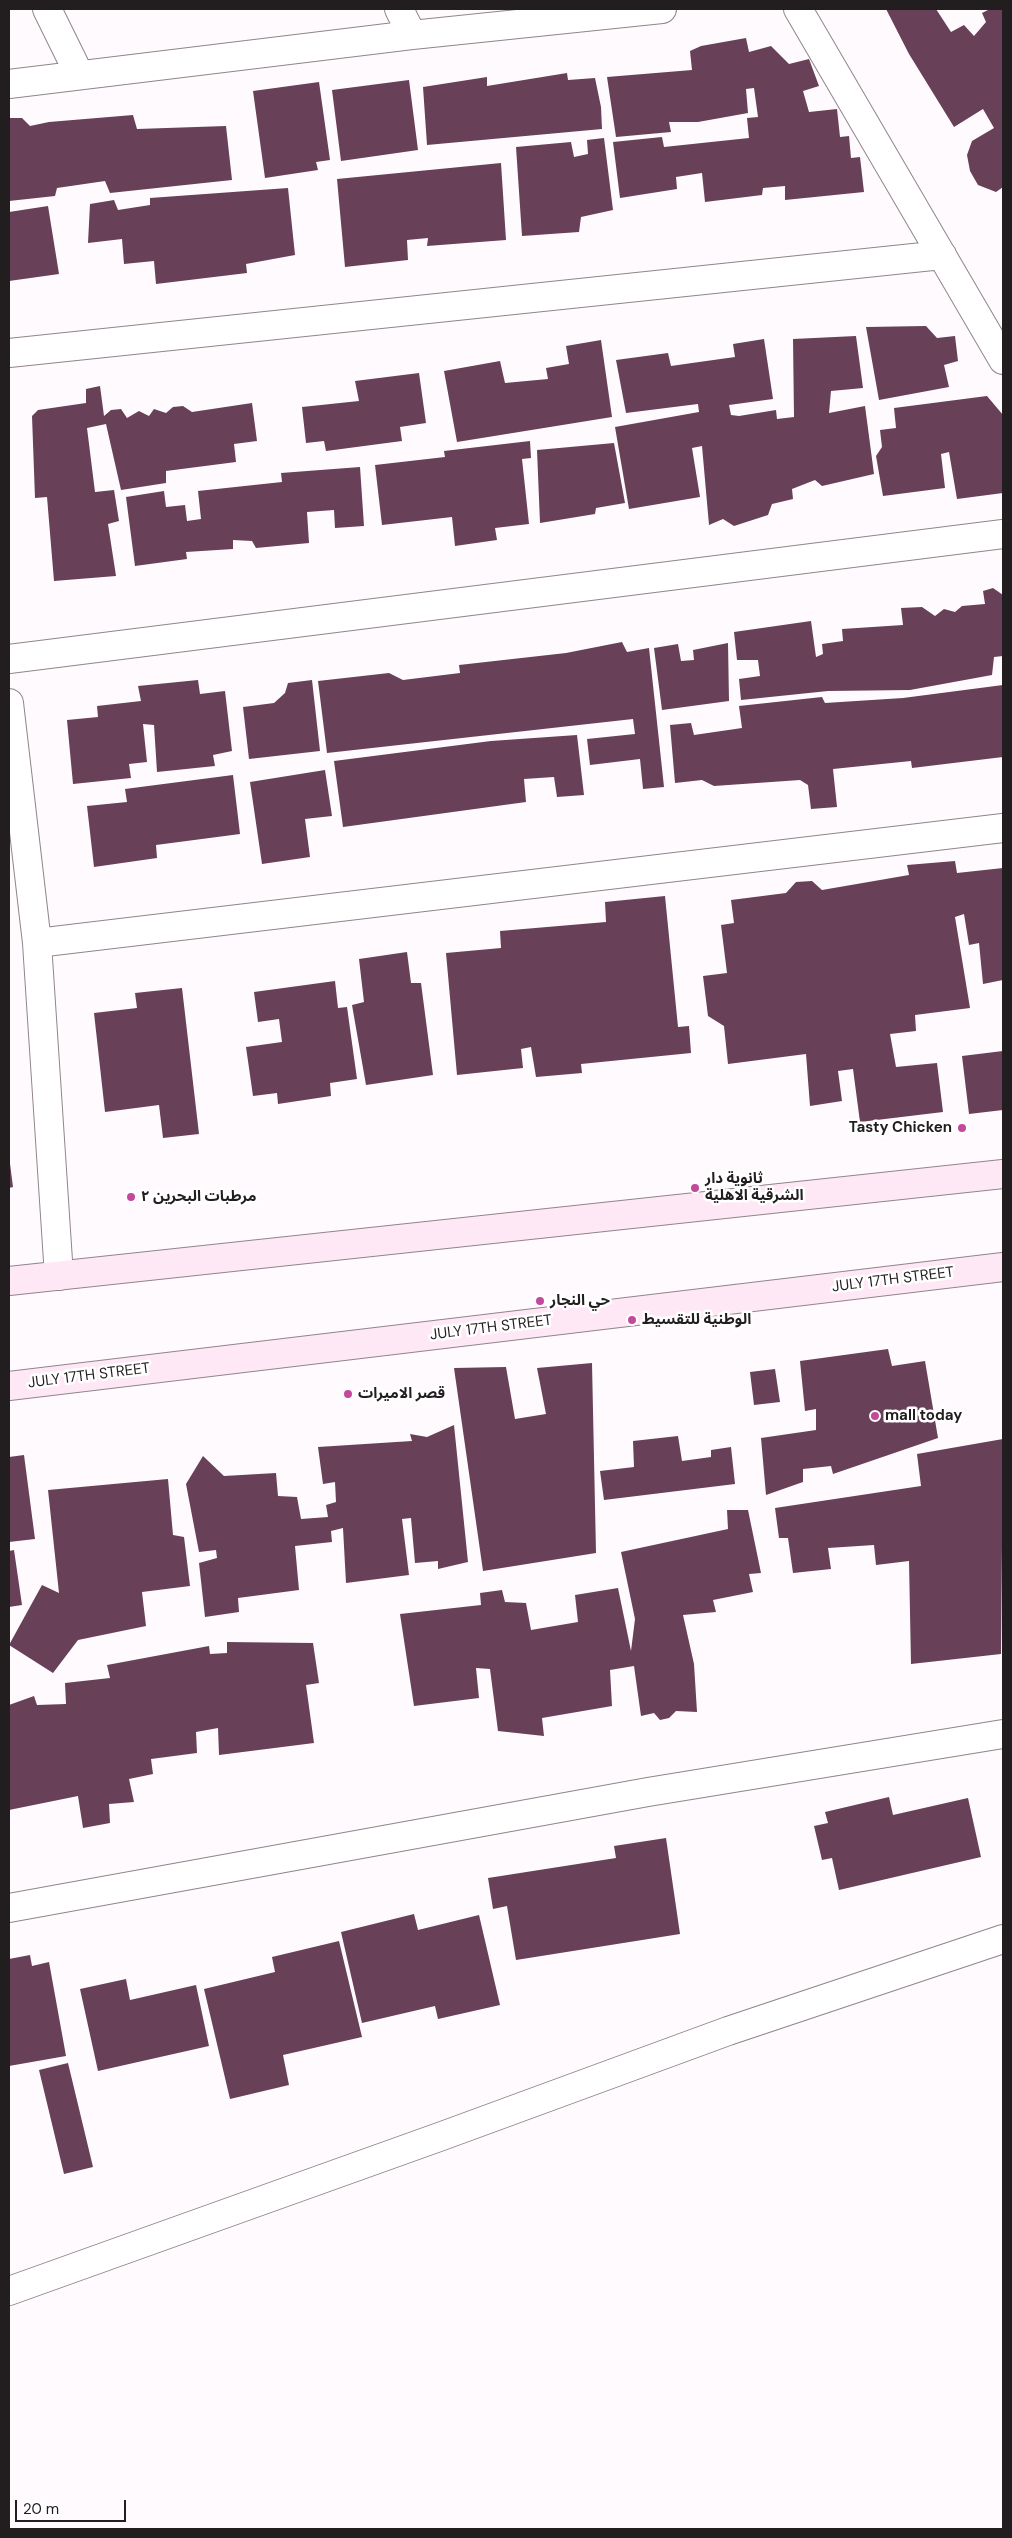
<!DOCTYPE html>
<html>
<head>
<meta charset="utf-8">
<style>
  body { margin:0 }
  #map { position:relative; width:1012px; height:2538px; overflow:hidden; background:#fffafd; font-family:"DM Sans",sans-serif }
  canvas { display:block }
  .frame { position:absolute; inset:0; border:10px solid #221e20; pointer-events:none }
  .scale { position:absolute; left:15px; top:2500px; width:111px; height:22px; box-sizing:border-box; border:2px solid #221e20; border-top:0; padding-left:6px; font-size:15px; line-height:18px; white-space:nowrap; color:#221e20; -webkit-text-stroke:4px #fff; paint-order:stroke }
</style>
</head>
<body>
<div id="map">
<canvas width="1012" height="2538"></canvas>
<div class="frame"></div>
<div class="scale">20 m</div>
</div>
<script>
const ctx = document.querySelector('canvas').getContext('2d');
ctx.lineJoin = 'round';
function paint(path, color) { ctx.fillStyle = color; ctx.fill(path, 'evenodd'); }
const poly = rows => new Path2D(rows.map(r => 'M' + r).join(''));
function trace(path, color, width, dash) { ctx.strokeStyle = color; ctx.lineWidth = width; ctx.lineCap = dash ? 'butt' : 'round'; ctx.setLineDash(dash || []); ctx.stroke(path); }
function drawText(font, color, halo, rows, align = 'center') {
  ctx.font = font + ' "DM Sans","Noto Sans Arabic",sans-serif'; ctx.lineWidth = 5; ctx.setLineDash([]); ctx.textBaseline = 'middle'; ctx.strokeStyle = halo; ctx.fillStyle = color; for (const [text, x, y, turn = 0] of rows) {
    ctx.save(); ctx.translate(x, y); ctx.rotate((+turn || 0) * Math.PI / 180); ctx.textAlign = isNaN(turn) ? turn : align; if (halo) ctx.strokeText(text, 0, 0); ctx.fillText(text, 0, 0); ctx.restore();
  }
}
paint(poly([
  [886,9,936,9,951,32,964,25,974,36,986,22,982,13,990,9,1003,9,1003,187,996,192,978,185,970,171,967,155,972,141,994,128,983,109,954,127,909,54],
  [746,38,749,52,771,46,789,64,809,59,819,86,803,91,809,112,837,109,840,137,849,136,851,158,860,157,864,192,785,200,785,186,763,188,762,195,705,202,702,173,676,177,677,189,620,198,613,142,662,137,664,147,749,138,747,118,758,117,754,88,746,89,748,113,698,122,669,122,671,132,616,137,607,77,692,70,690,51,701,46],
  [567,73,568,80,595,78,601,107,602,129,427,145,423,87,487,77,487,86],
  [409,80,418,150,341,161,332,90],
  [319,82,330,160,316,162,318,170,265,178,253,91],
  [133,115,137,129,226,126,232,180,110,193,105,181,57,188,55,196,9,201,9,118,22,118,30,126,49,122],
  [604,138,613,210,581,217,579,232,522,236,516,147,571,142,574,157,588,154,587,140],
  [501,163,506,240,427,246,428,238,407,240,408,260,345,267,337,179],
  [288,188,295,255,246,264,247,273,156,284,154,261,124,264,122,239,88,243,90,204,114,200,118,210,150,205,150,198],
  [48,206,59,274,9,281,9,212],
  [926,326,937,338,955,336,958,361,944,365,949,387,879,400,866,327],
  [856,336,863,388,831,391,829,413,865,406,874,474,822,486,815,480,792,489,793,499,772,504,768,515,734,526,723,519,709,525,702,446,692,448,700,497,629,509,615,427,699,412,698,404,626,413,616,360,668,353,671,366,692,363,735,357,733,344,764,339,773,399,729,405,731,415,739,416,776,410,777,419,794,417,793,339],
  [601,340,612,417,457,442,444,371,500,361,505,383,548,379,546,368,569,364,566,346],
  [419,373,426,423,400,427,402,441,326,451,324,441,306,443,302,407,359,401,355,381],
  [100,386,104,416,111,410,121,409,127,418,139,411,149,416,154,409,166,413,173,407,183,406,192,412,252,403,257,441,234,444,236,462,166,471,166,483,121,490,106,424,87,428,95,492,114,490,119,521,108,524,116,576,54,581,47,497,35,498,32,416,38,410,86,403,86,389],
  [987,396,1003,415,1003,493,957,499,949,452,941,454,945,488,883,496,876,456,882,447,880,430,896,428,894,408],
  [530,441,531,458,522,459,529,524,495,528,497,540,455,546,452,517,382,525,375,465,445,457,444,451],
  [614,443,625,503,596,508,595,514,540,523,537,450],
  [360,467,364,526,335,528,334,510,307,512,309,543,256,548,252,541,233,540,233,549,186,552,187,559,135,566,126,497,164,491,166,507,185,505,187,521,201,519,198,491,282,482,281,473],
  [993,588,1003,595,1003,656,994,657,992,675,910,690,828,691,741,700,739,679,760,676,758,660,737,660,734,632,811,621,816,657,823,654,822,644,843,641,842,629,903,625,901,608,922,607,935,616,944,609,955,612,962,606,985,604,983,591],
  [622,642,627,652,649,648,664,787,643,789,640,759,590,765,587,739,635,734,633,719,327,753,318,681,389,673,403,680,460,673,459,665,566,653],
  [728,643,729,701,662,710,654,648,678,644,681,661,694,660,693,650],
  [198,680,200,694,225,691,232,751,213,755,215,766,157,772,154,725,143,724,147,762,129,764,131,778,73,784,67,720,98,717,97,706,141,701,138,686],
  [312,680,320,751,249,759,243,707,274,703,285,693,288,683],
  [1003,685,1003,757,912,768,911,761,833,769,837,807,811,809,808,785,800,780,714,786,702,780,675,783,670,725,691,723,694,735,742,728,739,706,822,697,825,703,903,698],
  [577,735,584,795,557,797,554,777,524,779,526,802,343,827,334,761,491,741],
  [325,770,332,816,305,819,310,857,262,864,250,782],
  [233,775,240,834,156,845,157,858,94,867,87,806,127,802,125,789],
  [955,861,957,873,1003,868,1003,980,983,984,979,943,969,945,964,914,955,917,970,1008,915,1015,916,1031,890,1034,896,1067,937,1063,943,1112,860,1122,853,1069,838,1071,842,1101,810,1106,806,1054,728,1064,724,1026,708,1016,703,976,727,973,721,925,734,923,731,900,786,893,796,882,812,881,822,890,909,875,907,865],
  [665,896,678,1027,689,1026,691,1053,581,1064,582,1073,536,1077,531,1047,521,1049,523,1068,457,1075,446,953,501,948,500,931,606,922,605,902],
  [407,952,411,983,421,983,433,1075,366,1085,352,1005,364,1002,359,959],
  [335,981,338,1008,347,1007,357,1079,330,1083,331,1096,278,1104,277,1093,253,1096,246,1047,282,1042,279,1019,258,1022,254,992],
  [182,988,199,1134,163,1138,159,1105,105,1112,94,1013,137,1008,135,993],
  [1003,1051,1003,1110,969,1114,962,1056],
  [9,1156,13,1187,9,1188],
  [888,1349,892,1366,925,1361,938,1438,833,1474,831,1466,803,1469,803,1482,766,1495,761,1438,816,1430,816,1409,805,1411,800,1361],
  [592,1363,596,1553,483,1571,454,1368,506,1367,515,1419,546,1414,537,1368],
  [775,1369,780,1402,754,1405,750,1372],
  [454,1425,468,1562,438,1569,438,1561,415,1563,411,1518,402,1519,409,1575,346,1583,343,1528,331,1531,332,1542,295,1546,299,1590,238,1598,239,1612,205,1617,199,1563,217,1558,216,1550,199,1552,186,1484,203,1456,224,1476,276,1473,278,1496,297,1497,301,1519,328,1517,326,1505,336,1502,335,1482,323,1484,318,1447,412,1441,410,1434,427,1437],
  [678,1436,682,1461,711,1457,711,1450,731,1447,735,1484,604,1500,600,1471,634,1467,633,1441],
  [1003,1439,1001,1654,911,1664,909,1561,876,1565,874,1545,828,1548,831,1569,793,1573,788,1538,779,1538,775,1508,921,1486,917,1454],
  [24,1455,35,1539,9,1542,9,1457],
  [168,1479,173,1535,184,1537,190,1586,142,1592,146,1626,78,1640,53,1673,9,1645,42,1585,59,1593,48,1490],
  [727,1510,748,1510,761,1573,749,1574,753,1592,713,1600,716,1612,683,1615,694,1664,697,1712,676,1711,669,1718,660,1720,654,1713,641,1716,634,1666,610,1670,612,1706,542,1718,544,1736,498,1731,490,1669,476,1668,479,1698,414,1706,400,1614,481,1605,480,1593,502,1590,505,1602,526,1603,531,1630,578,1622,575,1595,618,1588,631,1651,635,1619,621,1552,728,1529],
  [14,1550,22,1605,9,1607,9,1551],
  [227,1642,313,1643,319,1683,306,1685,314,1743,219,1755,218,1728,196,1732,197,1753,151,1759,153,1774,129,1779,134,1802,109,1804,110,1823,83,1828,78,1796,9,1810,9,1705,34,1696,37,1705,66,1704,65,1683,110,1678,107,1665,209,1646,210,1654,227,1653],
  [889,1797,893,1815,968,1798,981,1857,839,1890,832,1858,822,1860,814,1826,828,1823,825,1812],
  [666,1838,680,1934,516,1960,507,1906,493,1909,488,1878,616,1858,614,1846],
  [414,1914,418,1930,479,1915,500,2005,438,2019,435,2006,362,2023,341,1932],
  [339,1941,362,2037,283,2055,289,2085,230,2099,204,1989,275,1972,272,1957],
  [30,1955,32,1966,49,1962,66,2056,9,2066,9,1959],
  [126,1979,130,2000,196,1985,209,2046,98,2071,80,1989],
  [68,2063,93,2167,64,2174,39,2070]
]), '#684058');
const minor = poly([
  [47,9,79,74],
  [399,9,412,35],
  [798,9,1003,360],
  [9,84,412,35,662,9],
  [9,353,942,255],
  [9,659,1003,534],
  [9,703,37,943,59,1276],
  [37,943,1003,828],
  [9,1908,648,1792,1003,1734],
  [9,2291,442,2136,728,2031,1003,1939]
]);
const secondary = poly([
  [9,1281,1003,1174],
  [9,1386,1003,1267]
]);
trace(minor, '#90858b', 30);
trace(secondary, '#90858b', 30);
trace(minor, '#fff', 28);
trace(secondary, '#ffe8f6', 28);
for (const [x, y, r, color] of [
  [962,1128,5,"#c3499b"],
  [695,1188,5,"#c3499b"],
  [131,1197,5,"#c3499b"],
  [540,1301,5,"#c3499b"],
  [632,1320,5,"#c3499b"],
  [348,1394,5,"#c3499b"],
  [875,1416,5,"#c3499b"]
]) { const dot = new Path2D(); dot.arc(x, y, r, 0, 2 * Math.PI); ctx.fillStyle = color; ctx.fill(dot); trace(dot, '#fff', 2); }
drawText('bold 15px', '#221e20', '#fff', [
  ["Tasty Chicken",952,1128,"right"],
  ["ثانوية دار",705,1179],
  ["الشرقية الاهلية",705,1196],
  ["مرطبات البحرين ٢",141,1197],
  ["حي النجار",550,1301],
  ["الوطنية للتقسيط",642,1320],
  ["قصر الاميرات",358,1394],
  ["mall today",885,1416]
], 'left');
drawText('15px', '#221e20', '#fff', [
  ["JULY 17TH STREET",893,1280,-7],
  ["JULY 17TH STREET",491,1328,-7],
  ["JULY 17TH STREET",89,1376,-7]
]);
</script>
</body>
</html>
